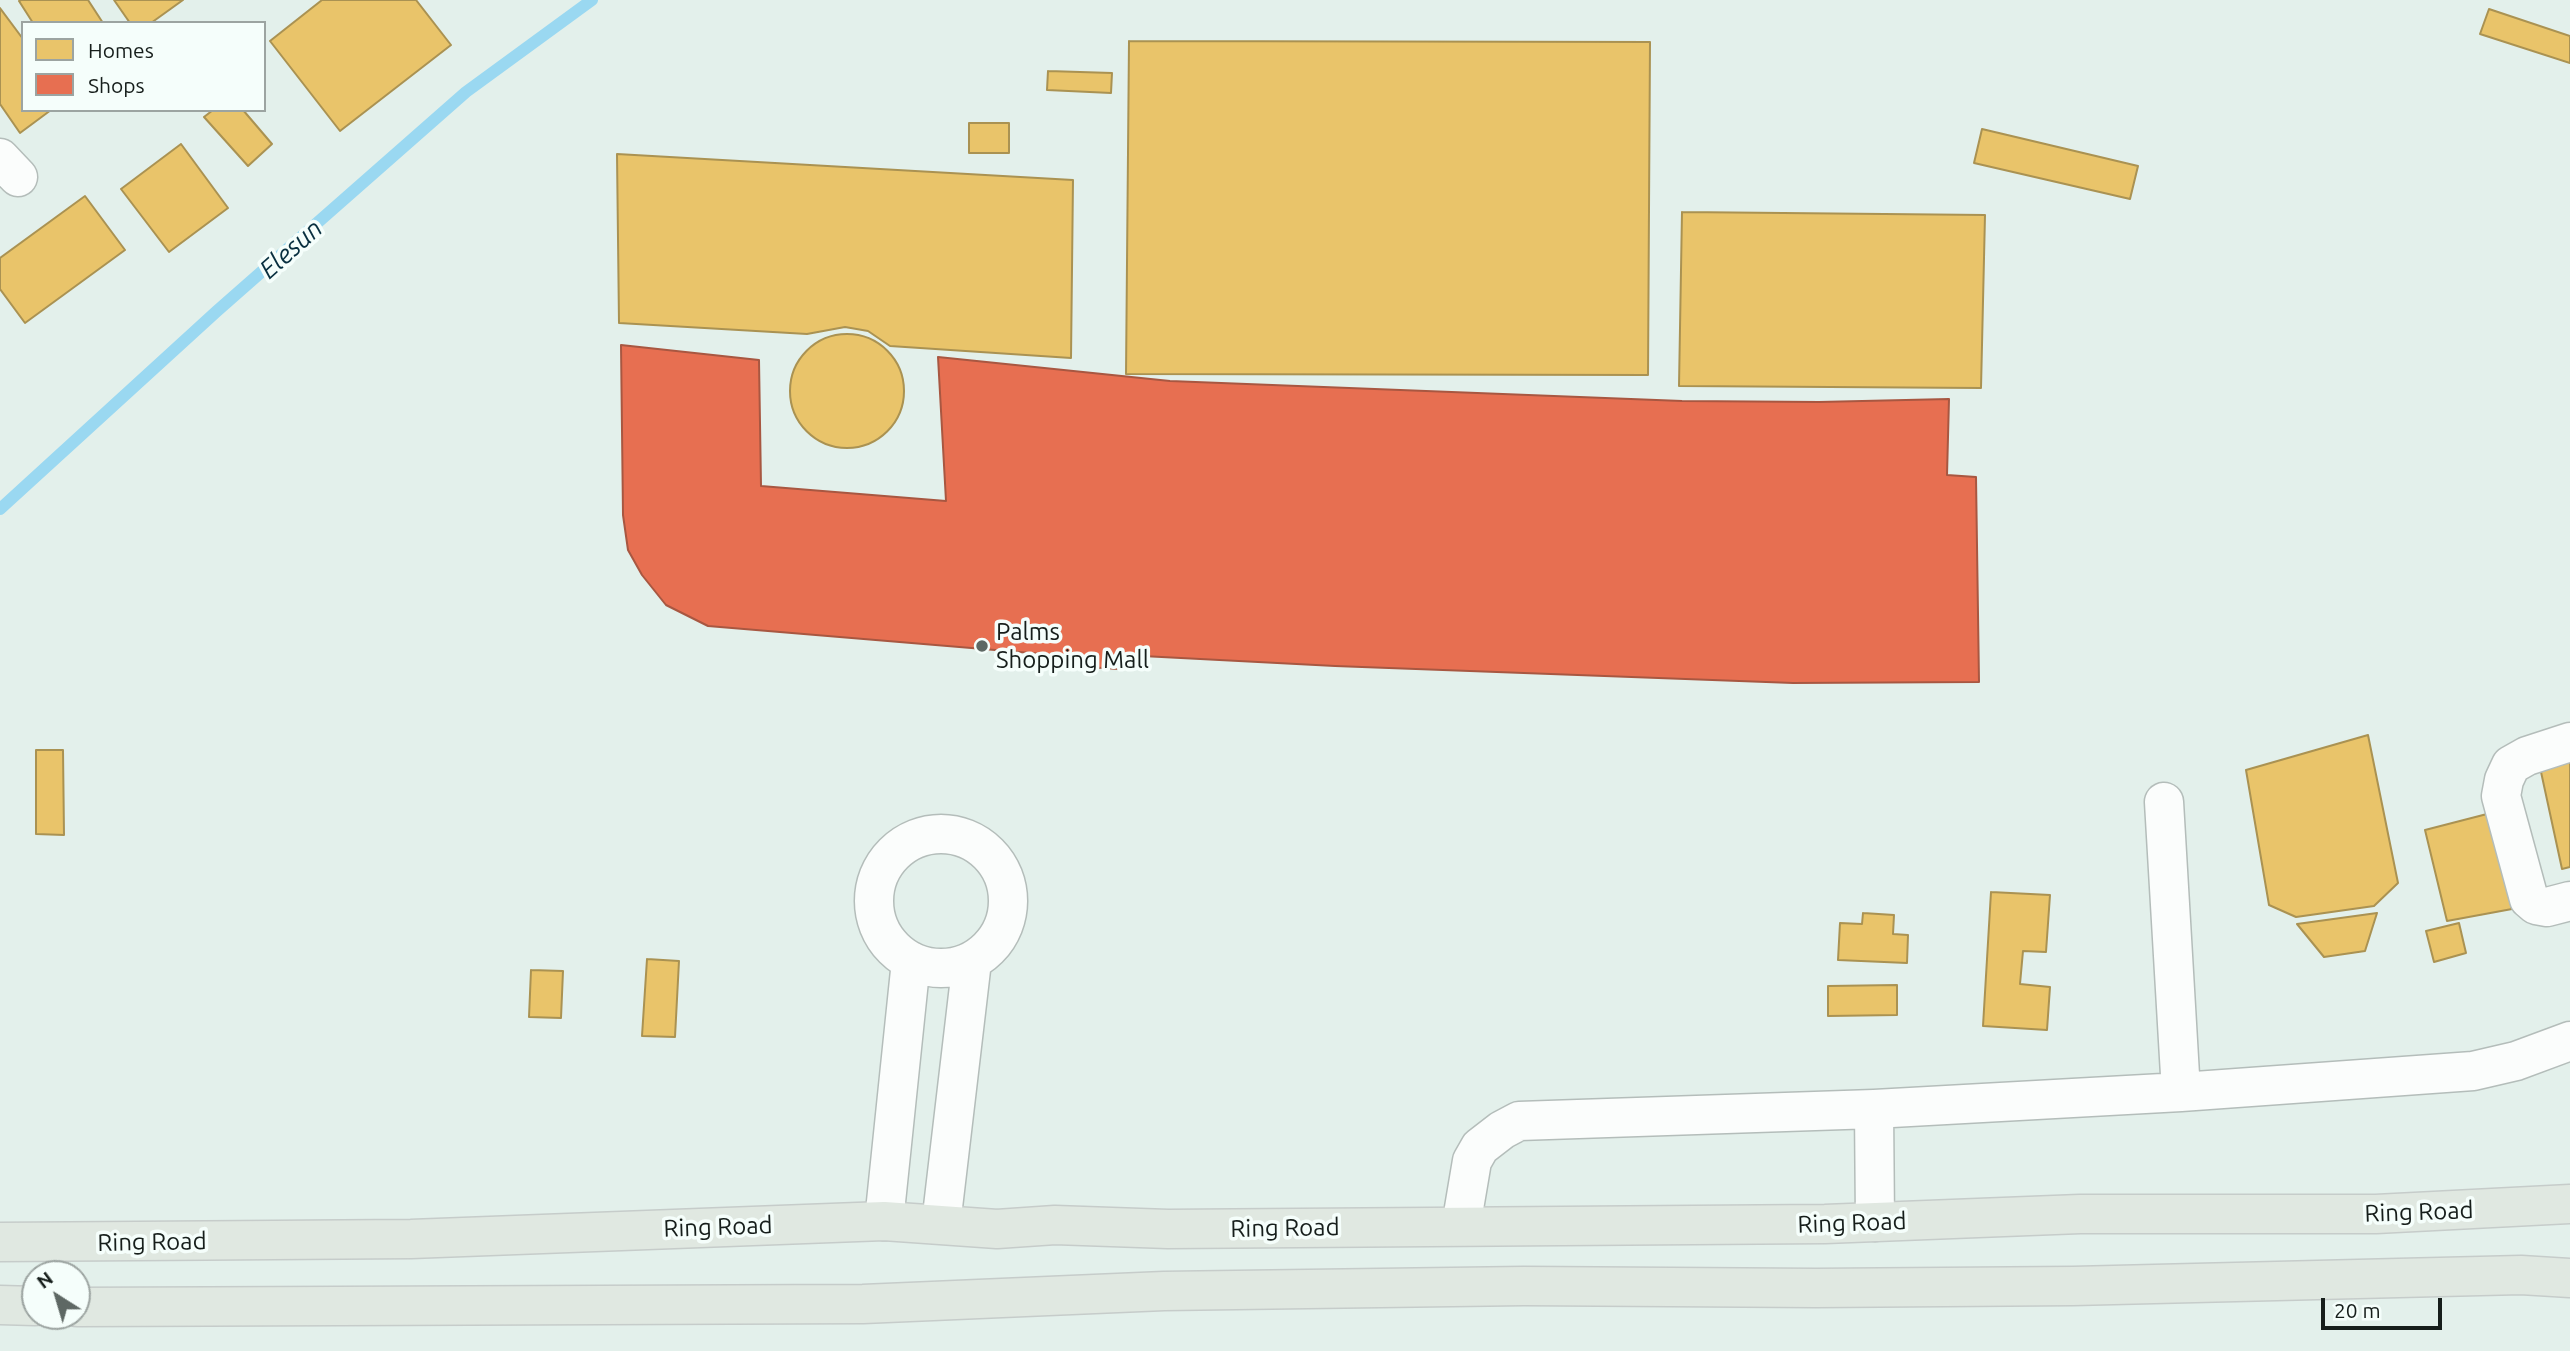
<!DOCTYPE html>
<html>
<head>
<meta charset="utf-8">
<style>
  body { margin:0 }
  #map { position:relative; width:2570px; height:1351px; overflow:hidden; background:#e3f0eb; font-family:Ubuntu,sans-serif }
  canvas { display:block }
  .legend { position:absolute; left:21px; top:21px; width:245px; height:91px; box-sizing:border-box; background:#f5fefb; border:2px solid #9ca4a1; margin:0; padding:9px 12px; list-style:none; font-size:21px; color:#161e1b }
  .legend li { display:flex; align-items:center; gap:14px; height:35px }
  .legend b { width:35px; border:2px solid #9ca4a1 }
  .north { position:absolute; left:21px; top:1260px; width:70px; height:70px; box-sizing:border-box; background:#f5fefb; border:2px solid #9ca4a1; border-radius:50%; rotate:323deg; font-size:19px; font-weight:700; line-height:28px; text-align:center; color:#161e1b }
  .north::after { content:''; display:block; margin:auto; width:24px; height:32px; background:#5e6864; clip-path:polygon(50% 0,100% 100%,50% 72%,0 100%) }
  .scale { position:absolute; left:2321px; top:1298px; width:121px; height:32px; box-sizing:border-box; border:4px solid #161e1b; border-top:0; padding-left:9px; font-size:21px; line-height:24px; white-space:nowrap; color:#161e1b; -webkit-text-stroke:5px #f5fefb; paint-order:stroke }
</style>
</head>
<body>
<div id="map">
<canvas width="2570" height="1351"></canvas>
<ul class="legend">
<li><b style="height:19px;background:#e9c46a"></b>Homes</li>
<li><b style="height:19px;background:#e76f51"></b>Shops</li>
</ul>
<div class="north">N</div>
<div class="scale">20 m</div>
</div>
<script>
const ctx = document.querySelector('canvas').getContext('2d');
ctx.lineJoin = 'round';
function paint(path, color) { ctx.fillStyle = color; ctx.fill(path, 'evenodd'); }
const poly = rows => new Path2D(rows.map(r => 'M' + r).join(''));
function trace(path, color, width, dash) { ctx.strokeStyle = color; ctx.lineWidth = width; ctx.lineCap = dash ? 'butt' : 'round'; ctx.setLineDash(dash || []); ctx.stroke(path); }
function drawText(font, color, halo, rows, align = 'center') {
  ctx.font = font + ' Ubuntu,sans-serif'; ctx.lineWidth = 7; ctx.setLineDash([]); ctx.textBaseline = 'middle'; ctx.strokeStyle = halo; ctx.fillStyle = color; for (const [text, x, y, turn = 0] of rows) {
    ctx.save(); ctx.translate(x, y); ctx.rotate((+turn || 0) * Math.PI / 180); ctx.textAlign = isNaN(turn) ? turn : align; if (halo) ctx.strokeText(text, 0, 0); ctx.fillText(text, 0, 0); ctx.restore();
  }
}
const homes = poly([
  [21,0,88,0,103,23,33,23,19,1,21,0],
  [114,0,183,0,151,23,130,23,114,0],
  [322,0,416,0,451,45,340,131,270,41,322,0],
  [0,8,23,39,23,110,51,110,20,133,0,104,0,8],
  [2489,9,2570,36,2570,63,2480,34,2489,9],
  [1129,41,1650,42,1648,375,1126,374,1129,41],
  [1048,71,1112,73,1111,93,1047,90,1048,71],
  [213,110,243,110,272,144,248,166,204,117,213,110],
  [969,123,1009,123,1009,153,969,153,969,123],
  [1982,129,2138,166,2130,199,1974,163,1982,129],
  [181,144,228,208,169,252,121,189,181,144],
  [617,154,1073,180,1071,358,890,346,868,331,845,327,807,334,619,323,617,154],
  [85,196,125,250,25,323,0,289,0,258,85,196],
  [1682,212,1985,215,1981,388,1679,386,1682,212],
  '790 391a57 57 0 1 1 114 0a57 57 0 1 1-114 0Z',
  [2368,735,2398,883,2374,906,2296,917,2269,905,2246,770,2368,735],
  [36,750,63,750,64,835,36,834,36,750],
  [2570,751,2570,867,2562,869,2538,758,2570,751],
  [2487,814,2512,909,2447,921,2425,830,2487,814],
  [1991,892,2050,895,2046,952,2023,951,2020,984,2050,987,2047,1030,1983,1026,1991,892],
  [1863,913,1894,915,1893,934,1908,935,1907,963,1838,960,1840,923,1862,924,1863,913],
  [2377,913,2365,951,2324,957,2297,924,2377,913],
  [2459,923,2466,953,2434,962,2426,931,2459,923],
  [647,959,679,961,675,1037,642,1036,647,959],
  [531,970,563,971,561,1018,529,1017,531,970],
  [1897,985,1897,1015,1828,1016,1828,986,1897,985]
]);
paint(homes, '#e9c46a');
trace(homes, '#aa9252', 2);
const shops = poly([
  [621,345,759,360,761,486,946,501,938,357,1170,381,1682,401,1819,402,1949,399,1947,475,1976,477,1979,682,1793,683,1335,666,1123,655,1119,669,1055,665,1055,655,708,626,666,605,642,575,628,550,623,515,621,345]
]);
paint(shops, '#e76f51');
trace(shops, '#a85741', 2);
trace(poly([
  [0,509,217,311,466,92,592,0]
]), '#9ad8f1', 12);
const minor = poly([
  [0,158,18,177],
  [2570,742,2527,756,2511,765,2504,780,2501,796,2529,899,2536,905,2547,907,2570,901],
  [2164,802,2181,1092],
  '874 901a67 67 0 1 1 134 0a67 67 0 1 1-134 0Z',
  [1874,1109,1875,1222],
  [884,1221,911,961],
  [941,1224,972,961],
  [1461,1226,1472,1161,1480,1147,1502,1130,1519,1121,1874,1109,2181,1092,2473,1071,2516,1061,2570,1041]
]);
const major = poly([
  [0,1242,411,1239,884,1221,997,1229,1055,1225,1168,1229,1825,1224,2080,1214,2376,1214,2570,1204],
  [0,1305,35,1306],
  [77,1307,863,1304,1164,1291,1524,1286,1816,1288,2073,1286,2521,1275,2570,1278]
]);
trace(minor, '#b4bdba', 41);
trace(major, '#c6ccca', 41);
trace(minor, '#fbfdfc', 38);
trace(major, '#e0e8e1', 38);
for (const [x, y, r, color] of [
  [982,646,7,"#5e6864"]
]) { const dot = new Path2D(); dot.arc(x, y, r, 0, 2 * Math.PI); ctx.fillStyle = color; ctx.fill(dot); trace(dot, '#f5fefb', 2.5); }
drawText('24px', '#161e1b', '#f5fefb', [
  ["Palms",996,632],
  ["Shopping Mall",996,660]
], 'left');
drawText('24px', '#161e1b', '#f5fefb', [
  ["Ring Road",2419,1212,-2],
  ["Ring Road",1852,1223,-2],
  ["Ring Road",718,1227,-2],
  ["Ring Road",1285,1228,-1],
  ["Ring Road",152,1242,-1]
]);
drawText('italic 26px', '#082f3f', '#f5fefb', [
  ["Elesun",291,249,-42]
]);
</script>
</body>
</html>
